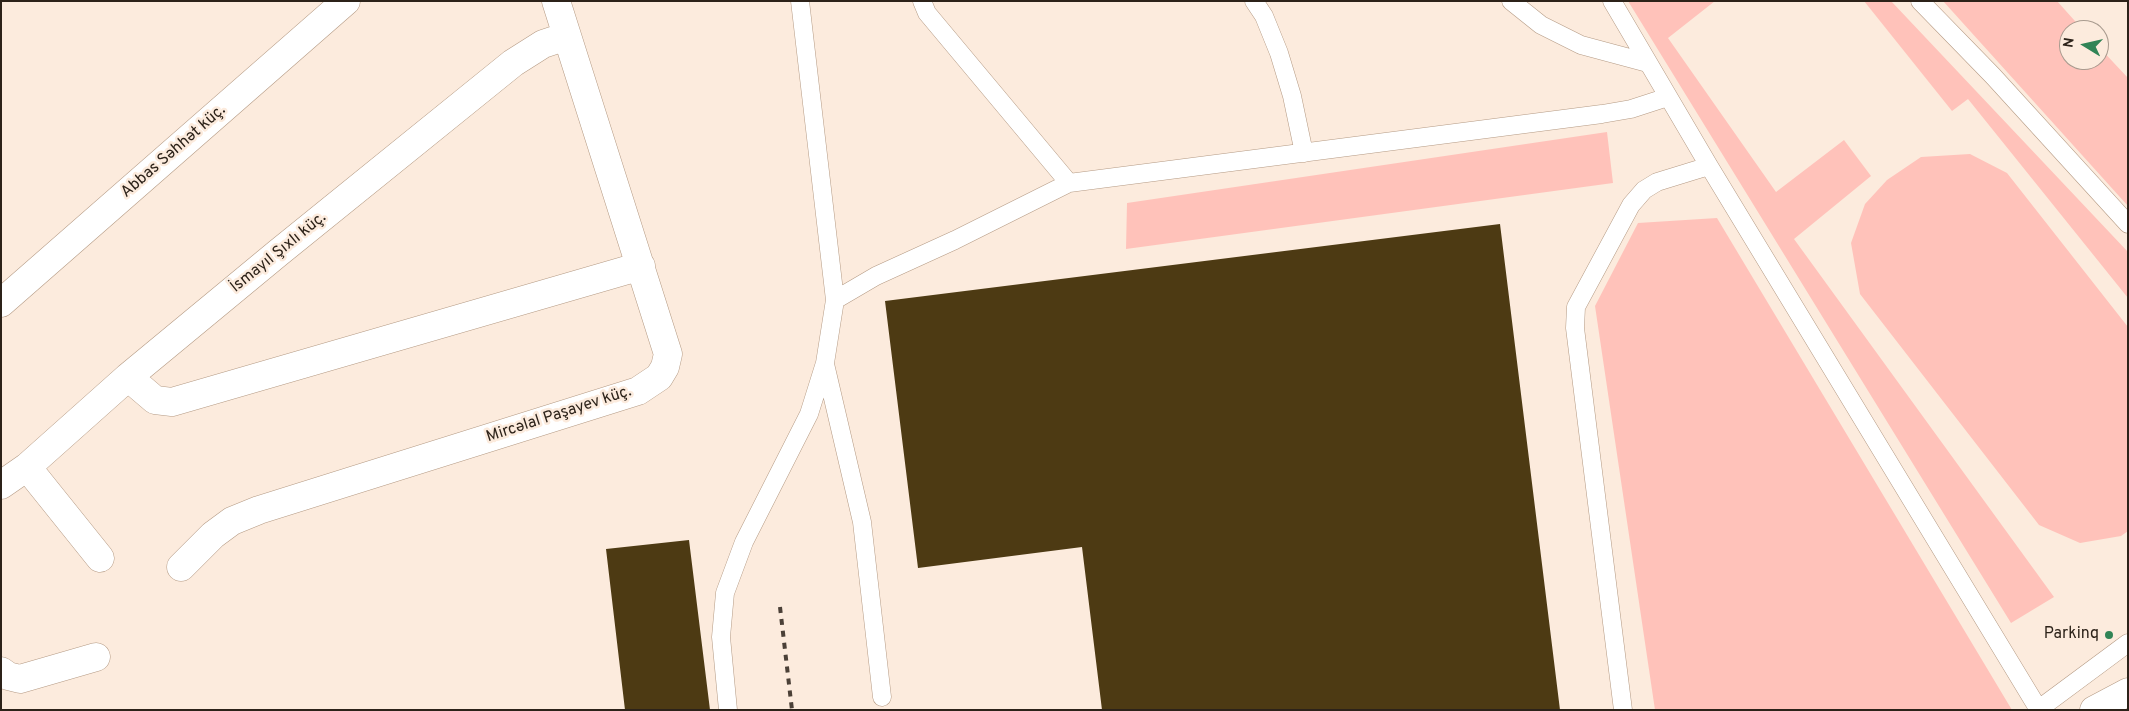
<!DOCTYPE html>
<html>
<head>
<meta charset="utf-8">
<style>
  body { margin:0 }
  #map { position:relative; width:2129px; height:711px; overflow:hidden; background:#fcebdd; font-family:Overpass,sans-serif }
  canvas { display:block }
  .frame { position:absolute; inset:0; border:2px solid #2c2219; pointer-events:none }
  .north { position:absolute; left:2059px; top:20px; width:50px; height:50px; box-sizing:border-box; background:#fcebdd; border:1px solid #a99b8f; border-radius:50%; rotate:279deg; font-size:14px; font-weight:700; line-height:20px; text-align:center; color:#2c2219 }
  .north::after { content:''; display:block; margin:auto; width:18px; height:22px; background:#318456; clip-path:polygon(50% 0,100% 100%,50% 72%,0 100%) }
</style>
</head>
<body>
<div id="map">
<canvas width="2129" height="711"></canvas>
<div class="frame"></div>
<div class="north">N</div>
</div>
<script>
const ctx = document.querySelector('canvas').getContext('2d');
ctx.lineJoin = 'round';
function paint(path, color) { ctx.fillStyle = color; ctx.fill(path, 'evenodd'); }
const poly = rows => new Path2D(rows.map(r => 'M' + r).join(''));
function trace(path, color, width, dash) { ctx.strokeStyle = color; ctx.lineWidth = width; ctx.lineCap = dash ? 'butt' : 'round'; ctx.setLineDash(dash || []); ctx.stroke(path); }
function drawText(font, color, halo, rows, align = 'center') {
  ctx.font = font + ' Overpass,sans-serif'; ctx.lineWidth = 5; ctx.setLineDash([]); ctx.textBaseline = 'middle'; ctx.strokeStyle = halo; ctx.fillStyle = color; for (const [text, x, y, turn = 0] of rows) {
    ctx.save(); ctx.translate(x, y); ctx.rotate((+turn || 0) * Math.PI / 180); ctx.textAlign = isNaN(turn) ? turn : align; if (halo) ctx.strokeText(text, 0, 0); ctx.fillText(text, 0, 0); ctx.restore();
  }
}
paint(poly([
  [1628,1,1715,1,1668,38,1776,192,1844,140,1871,176,1794,239,2054,597,2011,623],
  [1864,1,1891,1,2128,252,2128,298,1968,99,1952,111],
  [1943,1,2057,1,2083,30,2069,30,2069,60,2099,60,2099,47,2128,78,2128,206],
  [1607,132,1613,183,1126,249,1127,203],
  [1970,154,2007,173,2128,327,2128,531,2121,536,2080,543,2039,525,1860,294,1851,243,1865,204,1887,180,1921,157],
  [1717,218,2012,710,1655,710,1595,306,1638,223]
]), '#ffc2ba');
paint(poly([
  [1500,224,1560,710,1102,710,1082,547,918,568,885,301],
  [689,540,710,710,625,710,606,549]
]), '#4d3a13');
const lane = poly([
  [800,1,835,300],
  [922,1,927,13,1069,183],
  [1254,1,1264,16,1279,53,1292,96,1304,153],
  [1511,1,1541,25,1581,45,1648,63],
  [1612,1,1709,166,2039,710],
  [1920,1,1993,76,2128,224],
  [825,364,862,522,882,697],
  [2039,709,2128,643],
  [728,710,721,637,725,593,744,542,809,414,825,363,835,300,876,276,955,240,1069,183,1602,114,1631,109,1668,97],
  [1623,710,1575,328,1576,307,1631,205,1644,190,1657,182,1709,166]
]);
const street = poly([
  [1,303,346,1],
  [128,377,155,400,172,402,641,266],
  [27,467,100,558],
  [1,485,27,467,128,377,278,253,513,63,543,44,567,36],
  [181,567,213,535,232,521,259,510,638,391,659,377,665,367,668,354,556,1],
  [1,671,8,676,20,679,96,657]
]);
const secondary = poly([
  [2094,710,2128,692]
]);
trace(lane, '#b49a84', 19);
trace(street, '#b49a84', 29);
trace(secondary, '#b49a84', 29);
trace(lane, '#fff', 18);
trace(street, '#fff', 28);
trace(secondary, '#fff', 28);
trace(poly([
  [780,607,792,710]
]), '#4b4037', 4, [6, 6]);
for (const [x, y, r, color] of [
  [2109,635,5,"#318456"]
]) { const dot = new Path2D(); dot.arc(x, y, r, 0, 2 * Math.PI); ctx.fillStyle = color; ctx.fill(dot); trace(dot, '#fcebdd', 2); }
drawText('16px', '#2c2219', '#fcebdd', [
  ["Abbas Səhhət küç.",174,152,-41],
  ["İsmayıl Şıxlı küç.",279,253,-39],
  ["Mircəlal Paşayev küç.",559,415,-18]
]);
drawText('16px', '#2c2219', '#fcebdd', [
  ["Parkinq",2099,635]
], 'right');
</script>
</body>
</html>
